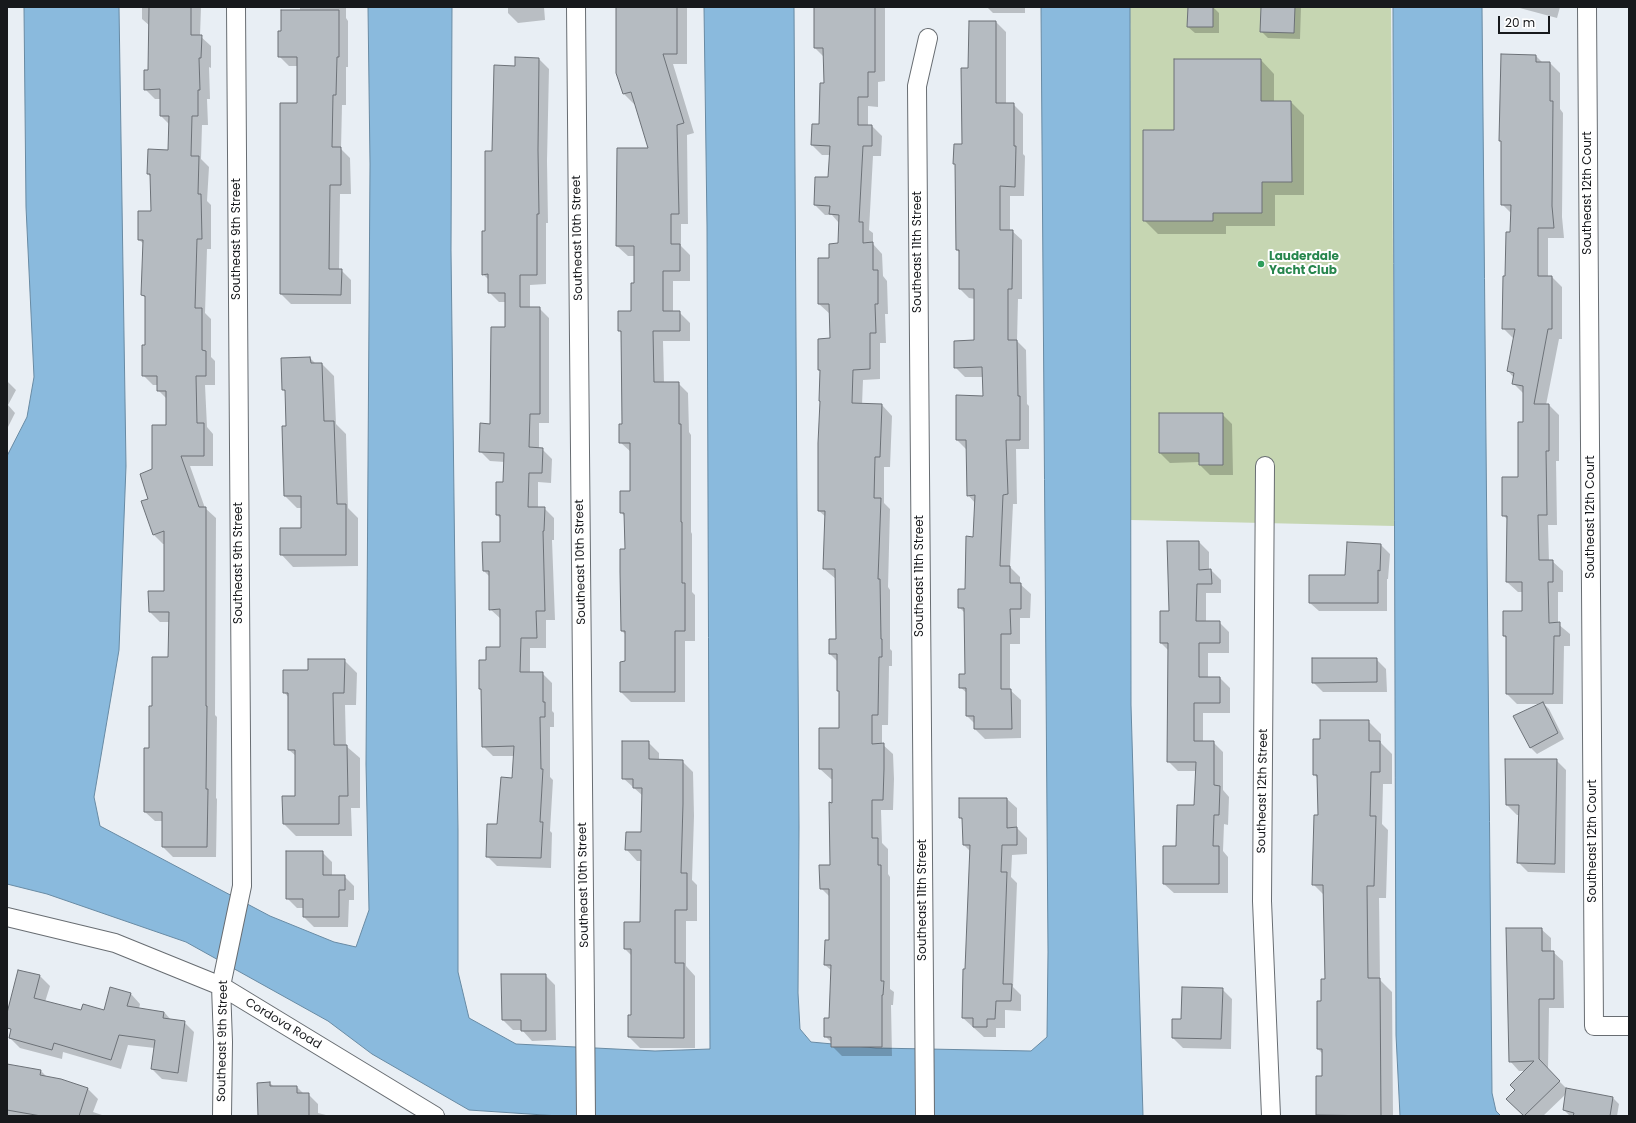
<!DOCTYPE html>
<html>
<head>
<meta charset="utf-8">
<style>
  body { margin:0 }
  #map { position:relative; width:1636px; height:1123px; overflow:hidden; background:#e8eef4; font-family:Poppins,sans-serif }
  canvas { display:block }
  .frame { position:absolute; inset:0; border:8px solid #17191c; pointer-events:none }
  .scale { position:absolute; left:1498px; top:16px; width:52px; height:18px; box-sizing:border-box; border:2px solid #17191c; border-top:0; padding-left:5px; font-size:12px; line-height:14px; white-space:nowrap; color:#17191c; -webkit-text-stroke:3px #fff; paint-order:stroke }
</style>
</head>
<body>
<div id="map">
<canvas width="1636" height="1123"></canvas>
<div class="frame"></div>
<div class="scale">20 m</div>
</div>
<script>
const ctx = document.querySelector('canvas').getContext('2d');
ctx.lineJoin = 'round';
function paint(path, color) { ctx.fillStyle = color; ctx.fill(path, 'evenodd'); }
const poly = rows => new Path2D(rows.map(r => 'M' + r).join(''));
function trace(path, color, width, dash) { ctx.strokeStyle = color; ctx.lineWidth = width; ctx.lineCap = dash ? 'butt' : 'round'; ctx.setLineDash(dash || []); ctx.stroke(path); }
function drawText(font, color, halo, rows, align = 'center') {
  ctx.font = font + ' Poppins,sans-serif'; ctx.lineWidth = 4; ctx.setLineDash([]); ctx.textBaseline = 'middle'; ctx.strokeStyle = halo; ctx.fillStyle = color; for (const [text, x, y, turn = 0] of rows) {
    ctx.save(); ctx.translate(x, y); ctx.rotate((+turn || 0) * Math.PI / 180); ctx.textAlign = isNaN(turn) ? turn : align; if (halo) ctx.strokeText(text, 0, 0); ctx.fillText(text, 0, 0); ctx.restore();
  }
}
paint(poly([
  [1130,7,1391,7,1395,526,1131,520]
]), '#c6d6b2');
const water = poly([
  [24,7,119,7,126,466,119,650,94,797,100,826,270,916,334,942,356,947,369,910,366,764,370,164,368,7,452,7,451,250,458,830,458,972,469,1018,516,1044,655,1051,710,1049,707,226,704,7,794,7,799,827,798,993,800,1029,811,1042,876,1048,1031,1051,1047,1037,1048,952,1041,7,1130,7,1131,705,1143,1116,559,1116,469,1110,372,1054,328,1021,186,942,47,894,7,884,7,456,27,417,34,377,26,207,24,7],
  [1393,7,1482,7,1492,1093,1496,1111,1501,1116,1400,1116,1396,1035,1393,7]
]);
paint(water, '#8abadd');
trace(water, '#688aa3', 1);
paint(poly([
  [142,7,201,7,200,36,211,46,211,68,209,67,210,99,207,99,208,125,202,125,201,159,209,167,207,201,211,205,211,249,207,249,205,313,211,319,211,357,215,361,215,385,205,385,207,427,213,434,213,466,190,466,205,508,216,518,215,715,217,717,216,798,217,799,216,857,173,857,163,847,163,821,155,821,145,812,153,707,169,658,170,622,160,622,150,612,150,592,165,592,165,544,163,544,154,535,149,499,153,470,167,426,167,399,158,390,158,385,153,385,143,375,146,346,146,298,142,295,144,244,139,240,152,212,151,177,148,174,169,151,170,125,161,116,161,99,155,99,145,89,149,71,150,26,142,19],
  [300,7,346,7,346,18,348,21,348,67,346,67,346,105,342,105,341,149,350,158,351,194,340,194,339,270,341,270,351,280,351,304,291,304,281,294,281,104,298,104,298,66,289,66,279,56,282,32,300,11],
  [508,7,544,7,545,20,518,23,508,13],
  [617,7,687,7,687,64,673,64,694,133,687,135,688,224,681,224,681,246,690,255,690,281,673,281,673,312,679,312,690,323,690,341,663,341,664,383,678,383,688,393,689,432,691,435,691,532,692,534,692,592,695,595,695,641,685,641,685,702,631,702,621,692,621,663,626,662,626,635,622,631,626,550,625,517,621,512,631,492,631,452,620,442,623,424,622,334,619,330,632,312,635,284,635,256,628,256,617,246,650,149,636,103,634,104,624,94],
  [815,7,885,7,885,81,878,82,878,107,868,106,868,126,872,126,882,136,881,156,873,156,869,230,873,233,873,244,882,254,883,276,887,281,888,314,885,314,886,343,880,343,880,379,863,380,862,405,882,405,892,416,890,467,884,467,884,503,890,509,888,587,890,590,890,649,892,651,892,666,889,666,888,725,882,725,882,744,893,754,894,779,893,810,881,810,882,843,888,849,888,874,890,877,890,989,894,992,893,1005,891,1005,892,1056,842,1056,832,1046,832,1043,825,1036,830,1019,832,971,825,965,830,941,830,897,821,888,831,866,833,779,831,779,820,769,840,729,838,662,830,654,837,640,836,579,824,569,826,517,819,511,821,372,819,370,831,339,830,314,819,304,830,259,839,244,839,223,832,215,825,215,815,205,829,178,830,155,822,155,812,145,820,125,825,84,824,57,815,48],
  [987,7,1025,7,1025,13,993,13],
  [1188,7,1213,7,1219,13,1219,33,1195,33,1188,27],
  [1262,7,1301,7,1300,39,1268,38,1261,31],
  [1516,7,1560,7,1557,18],
  [996,22,1006,32,1006,104,1013,104,1023,114,1023,154,1025,156,1024,196,1010,196,1010,231,1012,231,1022,240,1022,299,1018,299,1017,341,1026,350,1027,404,1029,406,1029,449,1016,449,1017,504,1013,504,1010,567,1020,577,1020,584,1031,594,1030,618,1020,618,1020,644,1010,644,1010,690,1021,700,1021,738,985,739,975,729,975,724,967,716,967,693,960,687,966,675,966,614,959,607,966,590,974,538,976,504,968,495,967,450,957,440,984,397,983,377,965,377,955,367,975,341,975,299,969,298,960,289,960,253,957,250,955,145,963,145,969,69],
  [1536,56,1543,63,1550,63,1560,73,1560,109,1563,113,1562,217,1564,238,1548,238,1548,277,1552,277,1562,287,1562,339,1559,339,1546,405,1549,405,1559,415,1559,461,1556,461,1557,525,1548,525,1549,561,1552,561,1563,571,1563,592,1558,592,1558,624,1570,634,1570,646,1564,646,1563,704,1544,704,1549,709,1564,739,1537,754,1530,747,1540,704,1517,704,1507,694,1507,639,1504,636,1523,612,1523,592,1518,592,1507,582,1508,520,1503,515,1519,478,1524,423,1524,394,1513,383,1514,378,1508,371,1514,339,1503,328,1512,214,1502,204],
  [516,58,539,59,549,69,547,161,548,223,546,223,546,284,530,285,530,308,539,308,549,318,549,423,539,423,539,449,542,449,552,459,551,483,538,482,538,508,544,508,554,518,554,540,552,540,555,620,546,620,546,648,530,648,530,673,542,673,552,683,552,711,554,713,554,727,550,727,550,777,553,780,550,831,552,833,551,868,497,866,487,856,513,779,514,756,493,756,483,746,482,691,480,689,487,661,501,648,501,619,490,609,490,577,484,571,501,543,501,519,497,515,504,483,505,462,490,461,480,451,492,425,506,328,506,302,499,302,489,292,489,280,483,274,493,152,516,67],
  [1261,60,1274,74,1274,102,1291,102,1304,115,1304,195,1275,195,1275,226,1226,226,1226,234,1158,234,1144,220,1175,131],
  [310,358,316,364,322,364,334,376,336,424,346,434,348,508,358,518,358,566,293,567,281,554,302,529,302,508,297,508,285,496,287,427,286,392,283,390],
  [7,381,16,390,8,405,15,413,7,429],
  [1222,414,1232,424,1233,475,1210,475,1200,465,1200,462,1170,463,1160,453],
  [1199,542,1209,552,1209,570,1211,570,1221,580,1221,593,1206,593,1206,622,1219,622,1229,632,1229,653,1208,653,1208,678,1220,678,1230,688,1230,713,1203,713,1203,742,1213,742,1223,752,1223,790,1229,797,1228,825,1224,824,1223,851,1228,857,1228,893,1174,893,1164,884,1177,847,1195,806,1197,771,1178,771,1168,761,1169,651,1161,643,1170,612],
  [1381,545,1390,554,1388,579,1387,579,1387,611,1319,611,1310,603,1346,576],
  [1376,659,1386,669,1387,692,1323,692,1313,682],
  [344,660,357,673,356,705,345,705,346,746,360,758,360,808,351,808,352,836,296,836,284,824,296,797,296,756,289,750,289,698,284,692,309,671],
  [1368,721,1381,734,1381,743,1392,754,1392,784,1383,784,1382,824,1388,830,1386,898,1379,898,1380,980,1392,992,1393,1116,1318,1116,1323,1077,1323,1054,1318,1049,1326,980,1324,895,1313,884,1319,816,1318,779,1314,774,1321,740],
  [648,742,659,753,659,761,682,761,693,772,694,816,692,880,697,885,697,921,686,921,686,966,695,976,695,1048,640,1048,629,1037,632,1016,632,956,625,949,641,923,642,861,637,861,626,849,642,833,643,796,623,778],
  [1506,760,1556,760,1566,770,1565,873,1528,872,1518,862,1520,815,1517,815,1507,805],
  [1007,799,1017,808,1017,828,1027,838,1027,854,1012,855,1011,877,1017,883,1013,987,1021,995,1021,1011,1005,1010,1005,1028,996,1028,996,1037,984,1037,963,1018,966,970,971,852,964,845,963,821,960,817],
  [322,852,332,862,332,876,344,876,354,886,354,900,349,900,348,927,314,927,304,917,304,908,297,908,287,898],
  [1541,929,1551,938,1551,952,1553,952,1563,961,1564,1008,1549,1008,1548,1070,1567,1089,1613,1098,1619,1104,1617,1116,1570,1116,1564,1110,1567,1093,1543,1116,1525,1116,1508,1099,1516,1090,1526,1071,1519,1071,1510,1061],
  [545,975,555,985,556,1040,532,1041,522,1030,513,1030,503,1020],
  [40,976,50,986,45,1002,82,1011,104,1011,131,994,140,1004,139,1009,164,1012,171,1020,184,1022,194,1032,187,1082,162,1079,152,1069,155,1048,128,1045,121,1069,63,1052,62,1059,20,1048,10,1038],
  [1222,989,1232,999,1231,1049,1183,1048,1173,1038,1182,1020],
  [7,1065,41,1071,47,1077,61,1080,88,1089,98,1099,93,1112,105,1116,7,1116],
  [270,1083,274,1087,297,1087,304,1094,308,1094,318,1104,318,1113,330,1116,259,1116]
]), '#0003');
const building = poly([
  [149,7,191,7,191,35,202,35,201,58,199,58,200,90,198,90,198,116,192,116,191,156,199,156,198,194,201,194,202,239,197,239,195,308,202,308,202,350,206,351,206,376,196,376,197,423,204,423,204,456,181,456,199,507,206,507,206,706,207,706,206,789,208,789,207,847,162,847,162,812,144,812,144,748,149,748,149,706,152,706,152,657,168,657,169,612,149,612,148,591,164,591,164,531,153,535,141,501,148,499,140,474,152,469,152,425,166,425,166,391,157,391,157,376,142,376,142,345,145,345,145,296,141,295,143,240,138,240,138,211,151,211,150,174,147,174,148,149,168,150,169,116,160,116,160,89,144,90,144,70,148,70,149,7],
  [616,7,677,7,677,54,663,54,684,123,677,125,679,214,671,214,671,244,680,244,680,271,663,271,663,311,680,311,680,331,653,331,654,382,679,382,679,424,681,424,681,522,682,522,682,583,685,583,685,631,675,631,675,692,620,692,620,662,625,661,625,631,621,631,620,572,620,549,625,549,624,513,620,513,620,491,630,491,630,443,619,443,619,424,622,424,621,331,618,331,618,311,631,311,631,283,634,283,634,246,616,246,617,148,648,148,631,92,623,94,616,73,616,7],
  [814,7,875,7,875,72,868,72,868,97,858,97,858,125,872,125,872,146,863,146,859,222,863,222,863,243,873,242,873,270,878,270,878,304,875,304,876,333,870,333,870,369,853,370,852,403,882,404,880,457,875,457,874,498,881,498,878,579,880,579,881,639,882,639,882,657,879,657,878,715,872,715,872,744,884,743,884,769,883,800,872,800,872,838,878,838,878,865,881,865,881,981,884,981,883,995,882,995,882,1047,831,1047,831,1037,824,1037,824,1018,829,1018,831,965,824,965,825,940,829,940,829,889,820,889,819,865,830,865,829,802,832,803,832,769,819,769,819,728,839,728,839,691,837,691,837,654,829,654,829,639,836,639,835,569,823,569,825,511,818,511,818,443,820,401,819,401,820,370,818,370,818,339,830,338,829,304,818,304,818,258,829,258,829,244,838,243,839,215,829,214,830,206,814,205,815,177,828,177,830,146,811,145,812,124,819,124,820,83,824,83,823,48,814,48,814,7],
  [1188,7,1213,7,1213,27,1187,27,1188,7],
  [1261,7,1295,7,1294,33,1260,32,1261,7],
  [281,10,339,10,339,57,337,57,336,95,333,95,332,147,341,147,341,185,330,185,329,269,342,269,341,295,280,294,280,103,297,103,297,57,278,57,278,31,281,31,281,10],
  [969,21,996,21,996,103,1014,103,1014,146,1016,146,1015,187,1000,186,1000,230,1013,230,1012,289,1008,289,1008,340,1017,340,1018,396,1020,396,1020,440,1006,440,1008,494,1003,495,1000,566,1010,566,1010,583,1021,583,1021,609,1010,609,1011,634,1001,634,1001,689,1011,689,1012,729,974,729,974,716,966,716,966,688,959,688,959,674,965,674,964,608,958,608,958,589,965,589,966,536,973,537,975,495,967,496,966,440,956,440,956,395,983,396,982,367,954,368,954,341,974,340,974,289,959,289,959,250,956,250,955,164,953,164,954,144,962,144,961,68,968,68,969,21],
  [1501,54,1536,55,1536,62,1550,62,1550,101,1553,101,1552,206,1554,228,1538,228,1538,276,1552,276,1552,329,1548,329,1534,404,1549,404,1549,451,1546,451,1547,515,1538,515,1539,560,1553,560,1553,582,1548,582,1549,623,1560,622,1560,636,1554,636,1553,694,1506,694,1506,636,1503,636,1503,611,1522,611,1522,582,1506,582,1507,516,1502,516,1502,477,1518,477,1518,422,1523,422,1523,386,1512,384,1514,373,1507,371,1515,329,1502,329,1503,276,1505,276,1506,232,1510,232,1511,205,1501,205,1501,141,1499,141,1501,54],
  [515,57,539,58,538,150,539,214,537,214,537,275,520,275,520,307,540,307,540,414,530,414,529,447,543,448,542,473,529,473,528,507,545,507,544,531,543,531,545,611,536,611,537,638,521,638,520,672,543,672,543,702,545,702,545,717,540,717,541,769,543,769,540,822,543,822,541,858,486,857,487,824,497,824,501,777,512,778,514,746,482,747,481,689,479,689,479,660,486,660,486,647,500,647,500,609,489,610,489,571,483,571,482,542,500,542,500,515,496,515,496,482,503,482,504,453,479,452,480,423,490,424,491,327,505,327,505,293,488,293,488,274,482,275,482,231,485,231,485,151,492,151,494,65,515,66,515,57],
  [1174,59,1261,59,1261,101,1291,101,1292,182,1262,182,1262,213,1213,213,1213,221,1143,221,1143,130,1174,130,1174,59],
  [310,357,311,363,322,363,324,421,334,421,337,504,346,504,346,555,280,555,280,528,301,528,301,496,284,496,282,426,286,426,285,390,282,390,281,358,310,357],
  [1159,413,1223,413,1223,465,1199,465,1199,453,1159,453,1159,413],
  [1167,541,1199,541,1199,570,1211,569,1212,584,1197,584,1196,621,1220,621,1220,643,1199,643,1199,677,1220,677,1220,703,1194,703,1194,741,1214,741,1214,785,1220,786,1219,815,1214,815,1213,846,1219,846,1219,884,1163,884,1163,846,1176,846,1177,805,1194,805,1196,762,1167,762,1168,643,1160,643,1160,611,1169,611,1167,541],
  [1347,542,1381,544,1380,571,1378,570,1378,603,1309,603,1309,575,1345,575,1347,542],
  [1312,658,1377,658,1377,682,1312,683,1312,658],
  [308,659,345,659,344,693,333,693,334,745,347,745,348,796,339,796,339,824,283,824,282,796,295,796,295,750,288,750,288,693,283,693,283,670,308,670,308,659],
  [1543,702,1558,733,1530,748,1513,716,1543,702],
  [1320,720,1369,720,1369,741,1380,741,1380,772,1371,772,1370,816,1376,816,1374,886,1367,886,1368,978,1380,978,1381,1116,1316,1115,1316,1076,1322,1076,1322,1049,1317,1049,1317,1001,1321,1001,1321,979,1325,979,1323,885,1312,885,1314,815,1318,815,1317,775,1313,775,1313,739,1320,739,1320,720],
  [622,741,649,741,649,759,683,760,683,804,681,873,687,873,687,910,675,910,675,963,684,963,684,1038,628,1037,628,1015,631,1015,631,949,624,949,624,922,640,922,641,850,625,850,626,832,641,832,642,788,633,788,633,779,622,779,622,741],
  [1505,759,1557,759,1555,864,1517,863,1519,805,1506,805,1505,759],
  [959,798,1007,798,1007,828,1017,827,1017,845,1002,845,1001,872,1007,872,1003,984,1012,984,1011,1001,996,1001,995,1019,987,1019,987,1027,973,1027,973,1018,962,1018,963,969,965,969,970,845,963,845,962,818,959,818,959,798],
  [286,851,323,851,323,875,345,875,345,890,339,890,339,917,303,917,303,899,286,899,286,851],
  [1506,928,1542,928,1542,951,1554,951,1554,999,1539,999,1539,1059,1560,1081,1524,1116,1506,1099,1515,1090,1510,1085,1534,1061,1509,1062,1506,928],
  [18,970,40,975,34,998,81,1010,83,1004,104,1010,110,987,131,993,127,1006,164,1012,163,1018,185,1021,178,1073,151,1069,155,1040,119,1035,111,1060,54,1043,52,1050,9,1038,11,1029,7,1028,7,1013,18,970],
  [501,974,546,974,546,1031,521,1031,521,1020,502,1020,501,974],
  [1182,987,1223,988,1221,1039,1172,1038,1172,1019,1181,1019,1182,987],
  [7,1064,41,1070,40,1075,61,1079,88,1088,79,1116,41,1116,7,1110,7,1064],
  [270,1082,270,1086,297,1086,297,1093,309,1093,309,1116,258,1116,257,1083,270,1082],
  [1566,1088,1613,1097,1610,1116,1573,1116,1574,1113,1563,1110,1566,1088]
]);
paint(building, '#b5bbc1');
trace(building, '#6c7177', 1);
const minor = poly([
  [576,7,586,1116],
  [1587,7,1594,1026,1629,1026],
  [1265,466,1262,901,1271,1116],
  [7,917,115,943,221,986,435,1116],
  [222,1116,223,1042,221,986,242,886,236,7],
  [925,1116,917,86,928,38]
]);
trace(minor, '#686d72', 20);
trace(minor, '#fff', 18);
for (const [x, y, r, color] of [
  [1261,264,4,"#2e9e5b"]
]) { const dot = new Path2D(); dot.arc(x, y, r, 0, 2 * Math.PI); ctx.fillStyle = color; ctx.fill(dot); trace(dot, '#fff', 1.5); }
drawText('12px', '#17191c', '#fff', [
  ["Southeast 12th Court",1588,193,-90],
  ["Southeast 10th Street",578,238,-91],
  ["Southeast 9th Street",237,239,-90],
  ["Southeast 11th Street",918,252,-90],
  ["Southeast 12th Court",1591,517,-90],
  ["Southeast 10th Street",581,562,-91],
  ["Southeast 9th Street",239,563,-90],
  ["Southeast 11th Street",920,576,-90],
  ["Southeast 12th Street",1263,791,-89],
  ["Southeast 12th Court",1593,841,-90],
  ["Southeast 10th Street",584,885,-91],
  ["Southeast 11th Street",923,900,-90],
  ["Cordova Road",283,1024,31],
  ["Southeast 9th Street",223,1041,-89]
]);
drawText('bold 12px', '#27864d', '#fff', [
  ["Lauderdale",1269,257],
  ["Yacht Club",1269,271]
], 'left');
</script>
</body>
</html>
